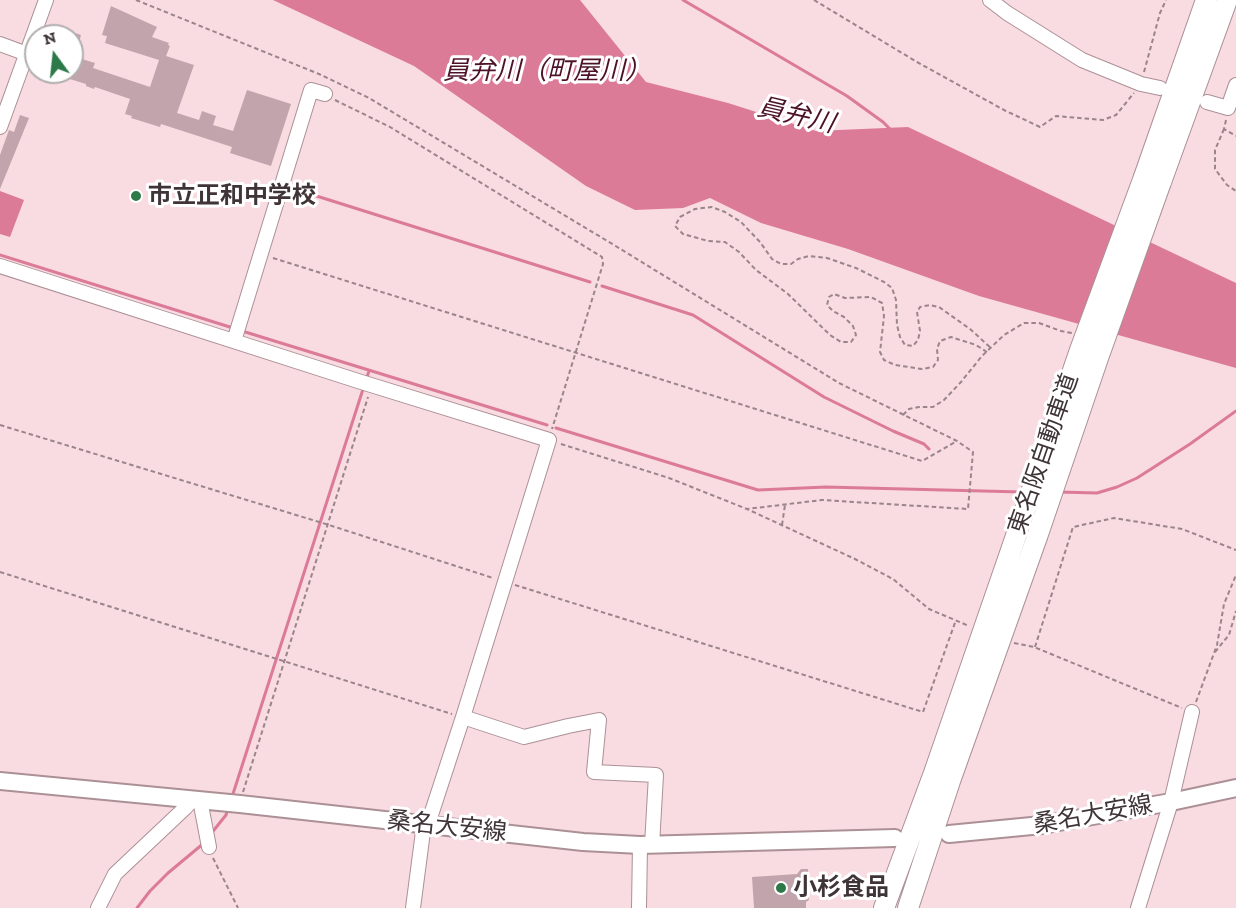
<!DOCTYPE html>
<html>
<head>
<meta charset="utf-8">
<style>
  body { margin:0 }
  #map { position:relative; width:1236px; height:908px; overflow:hidden; background:#f9dbe2; font-family:"Zilla Slab",serif }
  canvas { display:block }
  .north { position:absolute; left:24px; top:24px; width:60px; height:60px; box-sizing:border-box; background:#fff; border:2px solid #b2aeaf; border-radius:50%; rotate:345deg; font-size:16px; font-weight:700; line-height:24px; text-align:center; color:#3f3437 }
  .north::after { content:''; display:block; margin:auto; width:21px; height:27px; background:#2d7948; clip-path:polygon(50% 0,100% 100%,50% 72%,0 100%) }
</style>
</head>
<body>
<div id="map">
<canvas width="1236" height="908"></canvas>
<div class="north">N</div>
</div>
<script>
const ctx = document.querySelector('canvas').getContext('2d');
ctx.lineJoin = 'round';
function paint(path, color) { ctx.fillStyle = color; ctx.fill(path, 'evenodd'); }
const poly = rows => new Path2D(rows.map(r => 'M' + r).join(''));
function trace(path, color, width, dash) { ctx.strokeStyle = color; ctx.lineWidth = width; ctx.lineCap = dash ? 'butt' : 'round'; ctx.setLineDash(dash || []); ctx.stroke(path); }
function drawText(font, color, halo, rows, align = 'center') {
  ctx.font = font + ' "Zilla Slab","Noto Sans JP",serif'; ctx.lineWidth = 6; ctx.setLineDash([]); ctx.textBaseline = 'middle'; ctx.strokeStyle = halo; ctx.fillStyle = color; for (const [text, x, y, turn = 0] of rows) {
    ctx.save(); ctx.translate(x, y); ctx.rotate((+turn || 0) * Math.PI / 180); ctx.textAlign = isNaN(turn) ? turn : align; if (halo) ctx.strokeText(text, 0, 0); ctx.fillText(text, 0, 0); ctx.restore();
  }
}
paint(poly([
  [273,0,580,0,646,82,728,103,816,131,908,127,1236,283,1236,368,979,296,848,249,761,223,710,198,683,208,635,210,586,186,414,66],
  [0,191,24,200,10,237,0,234]
]), '#dc7b97');
trace(poly([
  [683,0,847,96,883,122,890,129],
  [307,193,590,282],
  [0,255,233,328],
  [602,286,693,315,824,397,893,431,924,444,929,449],
  [242,331,547,425],
  [366,380,369,371],
  [556,428,758,490,826,487,1022,492],
  [1059,492,1097,493,1117,487,1137,478,1190,444,1236,411],
  [232,797,364,386],
  [210,835,226,815,228,808],
  [137,908,150,891,168,873,204,843]
]), '#dc7b97', 3);
paint(poly([
  [111,6,157,27,152,37,169,43,168,45,170,46,166,56,194,65,177,113,199,120,202,111,216,116,213,125,233,131,247,90,291,104,271,166,230,153,232,147,161,124,160,127,131,118,132,116,125,114,130,99,95,87,94,89,86,86,86,84,54,74,55,72,72,72,72,32,81,35,75,57,95,63,93,68,150,87,159,60,105,43,107,36,102,35],
  [20,115,29,118,0,189,0,155,9,130,14,132],
  [801,869,808,869,809,900,806,902,806,908,754,908,752,877,797,874]
]), '#c2a5ac');
const minor = poly([
  [990,0,1007,13,1082,60,1141,84,1160,88],
  [0,44,27,54],
  [1207,102,1228,108,1236,85],
  [0,127,46,0],
  [0,266,358,381,549,440,463,717,428,824],
  [234,341,311,90,325,94],
  [463,717,524,737,568,726,599,720,594,772,656,775,652,845],
  [200,800,209,847],
  [98,908,115,874,185,808,193,799],
  [413,908,424,824],
  [639,908,640,845],
  [1138,908,1171,802,1192,712]
]);
const major = poly([
  [0,781,240,804,583,842,640,845,895,838],
  [949,834,1042,825,1171,802,1236,788]
]);
const highway = poly([
  [1144,177,1206,0],
  [1161,182,1227,0],
  [884,908,934,773,1018,530],
  [908,908,950,781,1037,537]
]);
trace(minor, '#ab9096', 16);
trace(major, '#ab9096', 20);
trace(highway, '#ab9096', 22);
trace(poly([
  [136,0,319,74,369,98,614,245,839,383,957,441,973,452,968,509,822,500,747,509],
  [814,0,917,62,1004,110,1040,127,1056,116,1103,120,1116,115,1134,93],
  [1144,72,1160,13,1166,0],
  [335,100,390,127,602,257,603,264,552,429],
  [1226,120,1224,129,1236,136],
  [1224,129,1215,150,1215,169,1227,185,1236,191],
  [273,258,922,461,957,441],
  [987,352,976,345,951,337,940,341,937,349,938,360,933,367,922,369,895,365,884,360,880,352,884,316,882,303,871,297,845,298,834,294,829,297,827,305,833,311,844,317,853,326,856,335,851,342,841,342,830,335,788,294,756,270,739,252,725,242,708,241,683,234,675,226,680,217,695,209,712,207,725,212,741,222,760,242,772,259,781,264,791,264,798,259,809,256,827,258,856,268,884,282,892,288,896,300,897,325,900,337,905,345,913,346,918,340,920,331,917,312,920,307,930,305,939,307,970,329,991,348],
  [903,415,909,409,919,407,933,407,944,400,961,382,982,356,1004,335,1024,323,1039,323,1061,331,1072,333],
  [0,425,329,525,493,578],
  [561,444,669,478,747,509,855,559,893,579,929,609,969,626],
  [782,525,785,505],
  [0,572,452,714],
  [515,585,923,712,956,620],
  [1014,643,1034,647,1182,708],
  [1035,647,1073,527,1114,518,1182,529,1236,550],
  [1215,652,1229,635,1236,611],
  [1196,702,1217,645,1224,604,1236,575],
  [243,792,368,397],
  [213,858,238,908]
]), '#99858a', 2, [4.5, 3]);
trace(minor, '#fff', 14);
trace(major, '#fff', 16);
trace(highway, '#fff', 20);
const highwayBridge = poly([
  [1018,530,1080,350,1144,177],
  [1037,537,1098,358,1161,182]
]);
trace(highwayBridge, '#ab9096', 22, []);
trace(highwayBridge, '#fff', 20);
for (const [x, y, r, color] of [
  [136,196,6,"#2d7948"],
  [781,888,6,"#2d7948"]
]) { const dot = new Path2D(); dot.arc(x, y, r, 0, 2 * Math.PI); ctx.fillStyle = color; ctx.fill(dot); trace(dot, '#fff', 2); }
drawText('bold 24px', '#3f3437', '#fff', [
  ["市立正和中学校",148,196],
  ["小杉食品",793,888]
], 'left');
drawText('24px', '#3f3437', '#fff', [
  ["東名阪自動車道",1044,454,-71],
  ["桑名大安線",1093,815,-10],
  ["桑名大安線",447,827,6]
]);
drawText('italic 26px', '#4e1228', '#fff', [
  ["員弁川（町屋川）",547,72],
  ["員弁川",796,116,13]
]);
</script>
</body>
</html>
